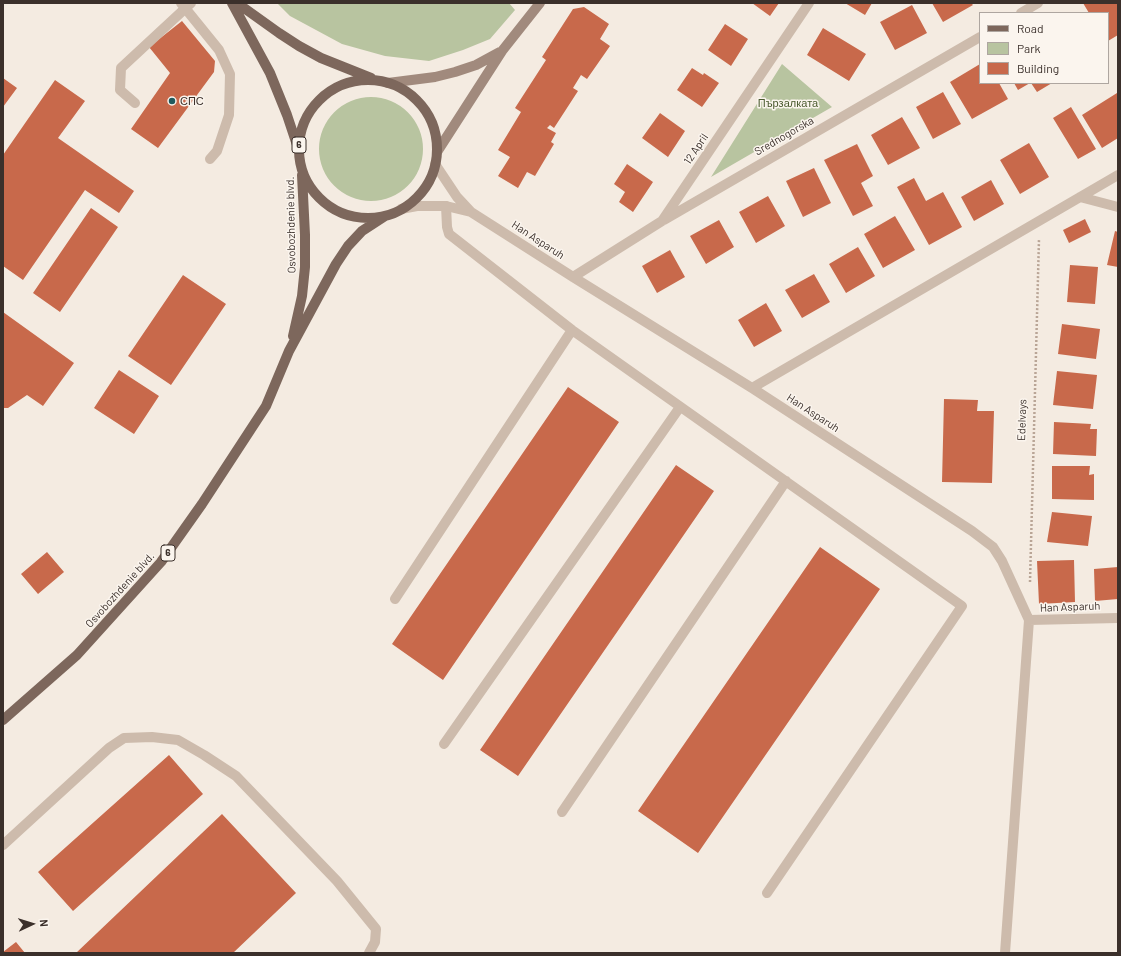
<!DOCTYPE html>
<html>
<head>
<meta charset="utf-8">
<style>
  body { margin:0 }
  #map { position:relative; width:1121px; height:956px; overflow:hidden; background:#f4ebe1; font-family:Barlow,sans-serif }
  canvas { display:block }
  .frame { position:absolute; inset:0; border:4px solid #3b302b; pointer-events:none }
  .legend { position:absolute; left:979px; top:12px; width:130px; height:72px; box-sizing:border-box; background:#fbf5ee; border:1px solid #aea6a0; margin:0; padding:5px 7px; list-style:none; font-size:12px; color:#3b302b }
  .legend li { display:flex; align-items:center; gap:8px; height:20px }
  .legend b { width:20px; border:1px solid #aea6a0 }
  .north { position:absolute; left:12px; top:904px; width:40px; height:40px; -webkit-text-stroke:3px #fbf5ee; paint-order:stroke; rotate:86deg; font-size:11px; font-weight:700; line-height:16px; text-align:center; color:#3b302b }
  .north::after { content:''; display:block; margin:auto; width:14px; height:18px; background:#3b302b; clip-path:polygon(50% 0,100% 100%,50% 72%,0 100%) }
</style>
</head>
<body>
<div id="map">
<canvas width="1121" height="956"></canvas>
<div class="frame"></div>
<ul class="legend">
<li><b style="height:5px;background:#7d675c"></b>Road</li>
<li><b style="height:11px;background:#b8c4a0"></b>Park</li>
<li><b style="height:11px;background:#c8694b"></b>Building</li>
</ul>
<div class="north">N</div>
</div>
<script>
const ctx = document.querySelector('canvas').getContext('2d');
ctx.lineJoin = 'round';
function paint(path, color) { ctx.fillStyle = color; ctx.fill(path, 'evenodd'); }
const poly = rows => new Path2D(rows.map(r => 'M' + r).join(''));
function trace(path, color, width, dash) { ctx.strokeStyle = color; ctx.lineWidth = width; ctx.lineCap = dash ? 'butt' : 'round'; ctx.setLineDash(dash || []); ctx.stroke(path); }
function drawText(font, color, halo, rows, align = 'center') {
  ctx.font = font + ' Barlow,sans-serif'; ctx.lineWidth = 3; ctx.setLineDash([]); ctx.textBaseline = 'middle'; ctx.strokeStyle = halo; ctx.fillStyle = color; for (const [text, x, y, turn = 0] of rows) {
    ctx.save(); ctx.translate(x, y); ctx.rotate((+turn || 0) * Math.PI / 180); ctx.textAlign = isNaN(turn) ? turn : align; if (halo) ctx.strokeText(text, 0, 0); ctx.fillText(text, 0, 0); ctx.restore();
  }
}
paint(poly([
  [277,3,509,3,515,10,490,39,463,50,429,61,385,56,342,44,290,16],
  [782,64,832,107,711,177],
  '319 149a52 52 0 1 1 104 0a52 52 0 1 1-104 0Z'
]), '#b8c4a0');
paint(poly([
  [752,3,779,3,770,16],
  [845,3,872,3,865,15],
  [932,3,971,3,973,5,943,22],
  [1083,3,1118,3,1118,35,1108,41,1108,13,1089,13],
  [912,5,927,33,895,50,880,22],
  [584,7,609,24,600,39,610,46,587,79,581,75,573,88,578,91,554,128,550,125,547,128,556,133,551,142,554,144,535,176,527,172,518,188,498,176,510,157,498,150,521,112,515,108,546,60,542,57,573,9],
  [182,21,215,61,214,72,158,148,131,129,170,73,149,47],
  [725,24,748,39,731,66,708,50],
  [823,28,866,54,849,81,807,55],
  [980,64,980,83,999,83,1008,99,972,119,950,82],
  [692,68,703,75,704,73,719,83,702,107,677,90],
  [3,78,17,88,3,107],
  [55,80,85,101,58,138,134,191,119,213,85,190,23,280,3,266,3,155],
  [1014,83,1030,83,1018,90],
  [1031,83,1052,83,1037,92],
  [943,92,961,124,933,139,916,107],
  [1117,93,1118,96,1118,138,1102,148,1082,115],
  [1071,107,1096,149,1078,159,1053,118],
  [660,113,685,131,668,157,642,138],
  [902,117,920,148,888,165,871,135],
  [1029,143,1049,177,1020,194,1000,160],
  [857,144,873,176,861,183,873,206,853,216,824,160],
  [627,164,653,182,633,212,619,202,625,192,614,184],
  [814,168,831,203,803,217,786,181],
  [914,178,926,201,943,192,962,227,929,245,897,187],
  [991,180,1004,204,974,221,961,197],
  [768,196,785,226,756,243,739,212],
  [91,208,118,227,60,312,33,293],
  [895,216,915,250,883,268,864,234],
  [1085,219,1091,232,1069,243,1063,230],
  [719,220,734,247,706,264,690,236],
  [1115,231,1118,232,1118,267,1107,265],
  [858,247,875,276,846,293,829,264],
  [670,250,685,277,657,293,642,266],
  [1070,265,1098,267,1095,304,1067,302],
  [814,274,830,302,802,318,785,290],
  [183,275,226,304,171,385,128,356],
  [766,303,782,331,754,347,738,320],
  [3,312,74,363,43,406,27,395,8,408,3,408],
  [1062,324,1100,329,1096,359,1058,354],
  [119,370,159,396,134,434,94,408],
  [1057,371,1097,375,1093,409,1053,405],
  [568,387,619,422,443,680,392,644],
  [944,399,978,400,977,411,994,411,992,483,942,482],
  [1054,422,1091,424,1090,429,1097,429,1096,456,1053,454],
  [676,465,714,491,518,776,480,750],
  [1052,466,1090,466,1089,475,1094,474,1094,500,1052,499],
  [1052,512,1092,516,1088,546,1047,542],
  [820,547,880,589,698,853,638,811],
  [47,552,64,572,38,594,21,574],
  [1074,560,1075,602,1039,604,1037,561],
  [1118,567,1118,599,1095,601,1094,569],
  [169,755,203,794,73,911,38,872],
  [222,814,296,893,233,953,76,953],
  [16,942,25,953,3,953,3,952]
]), '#c8694b');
trace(poly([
  [1030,582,1039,239]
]), '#b9a596', 2.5, [2, 2]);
trace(poly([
  [181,3,219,50,230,74,229,115,217,151,210,159],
  [135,103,120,90,121,68,191,3],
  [446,206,447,227,449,234,572,330,962,606,767,893],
  [395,599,572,330],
  [444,744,680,407],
  [562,812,786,481],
  [3,845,109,748,124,738,152,737,178,740,204,755,236,776,337,881,376,929,375,942,369,953]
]), '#cdbbac', 10);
trace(poly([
  [1021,13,1038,3],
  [435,164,457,197,471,212,573,277,752,388,972,531,993,547,1002,561,1029,620,1118,618],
  [1080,197,1118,207],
  [401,209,417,206,446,206,471,212],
  [664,220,980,37],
  [573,277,662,221,809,3],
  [752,388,1118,175],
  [1005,953,1029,620]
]), '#cdbbac', 10);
trace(poly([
  [388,83,435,77,455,72,476,65,500,52],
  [437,152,502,51,540,3]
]), '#a18a7d', 10);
trace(poly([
  [232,3,270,73,287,115,298,148],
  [237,3,279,33,299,46,321,58,371,78],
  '299 149a69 69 0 1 1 138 0a69 69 0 1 1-138 0Z',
  [293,336,302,296,305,267,305,235,302,175],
  [3,720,77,655,161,562,202,504,266,406,289,351,336,264,348,246,362,231,385,216]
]), '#7d675c', 10);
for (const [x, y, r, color] of [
  [172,101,4,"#1f5a5e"]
]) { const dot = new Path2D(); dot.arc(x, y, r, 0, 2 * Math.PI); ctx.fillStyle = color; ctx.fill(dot); trace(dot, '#fbf5ee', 1.5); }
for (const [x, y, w] of [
  [299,145,14],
  [168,553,14]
]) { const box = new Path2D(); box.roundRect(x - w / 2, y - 8, w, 16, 3); ctx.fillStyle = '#fbf5ee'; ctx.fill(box); trace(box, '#3b302b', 1); }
drawText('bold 10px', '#3b302b', null, [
  ["6",299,145],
  ["6",168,553]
]);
drawText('11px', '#3b302b', '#fbf5ee', [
  ["СПС",180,101]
], 'left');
drawText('11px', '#4a5a2e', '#fbf5ee', [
  ["Пързалката",788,103]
]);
drawText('11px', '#3b302b', '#fbf5ee', [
  ["Srednogorska",784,136,-30],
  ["12 April",696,149,-56],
  ["Osvobozhdenie blvd.",291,225,-91],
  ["Han Asparuh",538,240,33],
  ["Han Asparuh",813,413,33],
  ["Edelvays",1022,420,-88],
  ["Osvobozhdenie blvd.",120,590,-48],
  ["Han Asparuh",1070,607,-2]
]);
</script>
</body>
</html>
